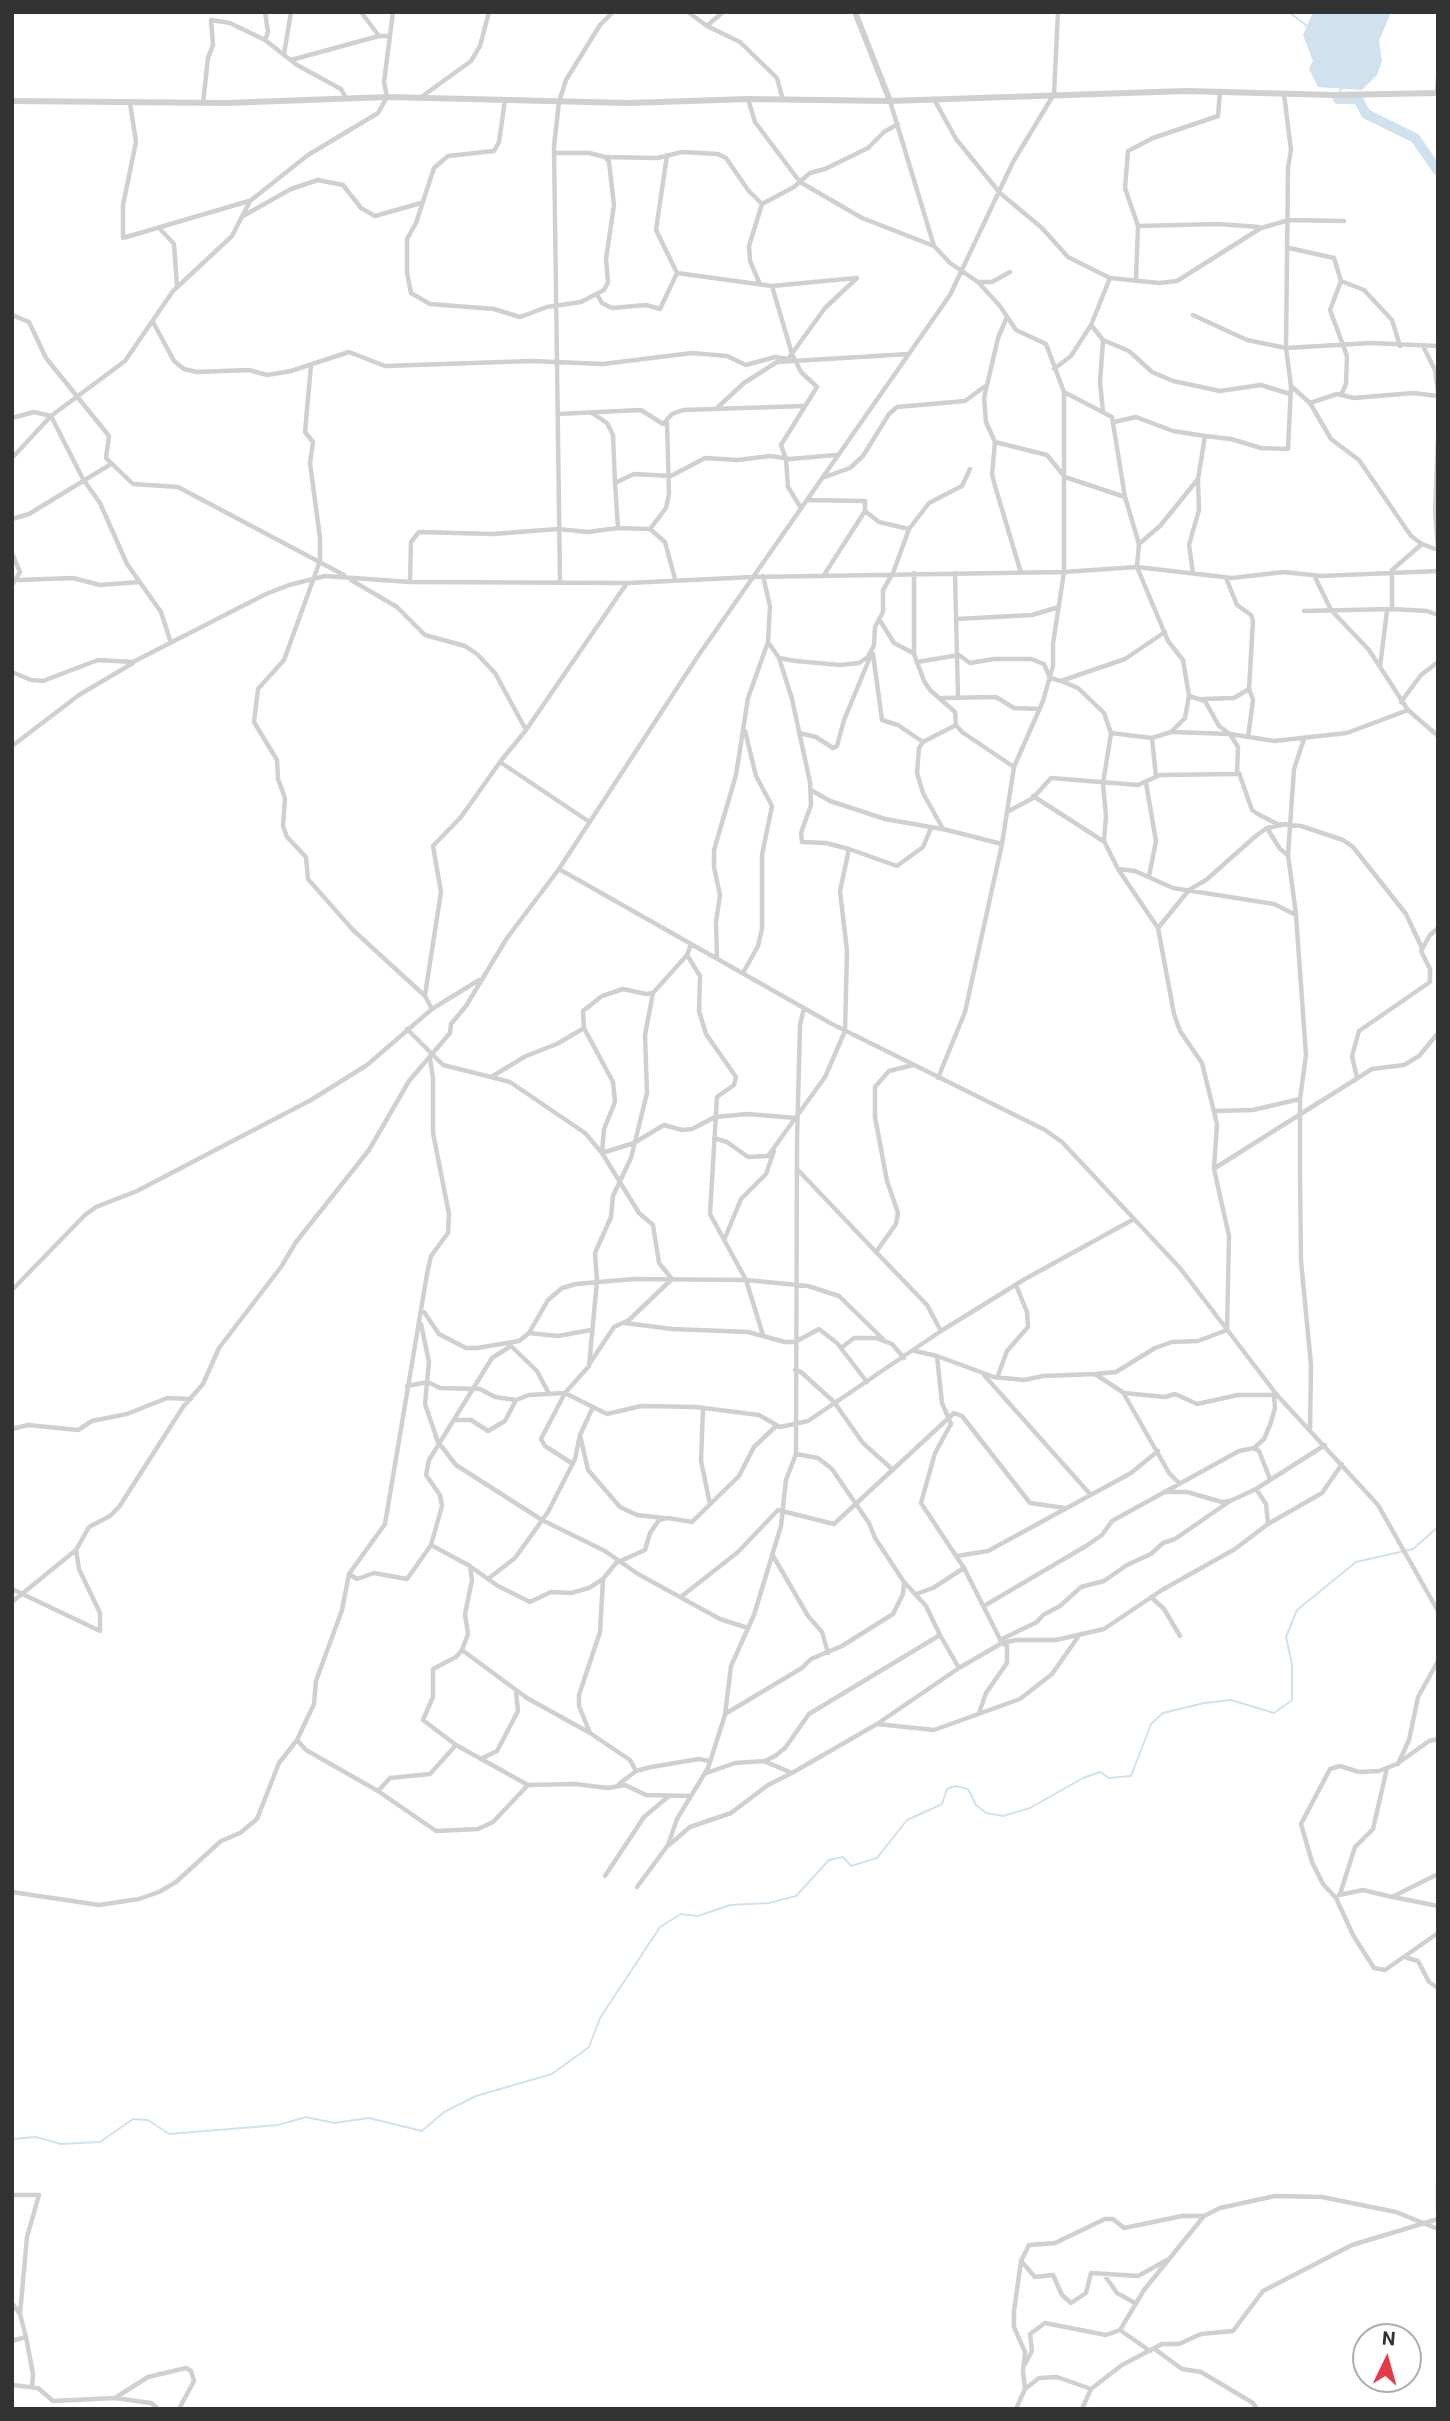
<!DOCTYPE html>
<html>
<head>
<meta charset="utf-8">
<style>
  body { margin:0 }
  #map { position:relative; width:1450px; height:2421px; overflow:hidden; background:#fff; font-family:Roboto,sans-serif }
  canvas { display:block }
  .frame { position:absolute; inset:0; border:14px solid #333; pointer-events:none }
  .north { position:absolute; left:1352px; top:2323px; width:70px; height:70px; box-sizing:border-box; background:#fff; border:2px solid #adadad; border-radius:50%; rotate:5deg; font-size:19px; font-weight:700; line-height:28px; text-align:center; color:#333 }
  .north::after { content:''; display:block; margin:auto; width:24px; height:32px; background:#e63946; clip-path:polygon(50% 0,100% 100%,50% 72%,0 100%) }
</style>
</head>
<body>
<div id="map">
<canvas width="1450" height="2421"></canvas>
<div class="frame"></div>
<div class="north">N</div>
</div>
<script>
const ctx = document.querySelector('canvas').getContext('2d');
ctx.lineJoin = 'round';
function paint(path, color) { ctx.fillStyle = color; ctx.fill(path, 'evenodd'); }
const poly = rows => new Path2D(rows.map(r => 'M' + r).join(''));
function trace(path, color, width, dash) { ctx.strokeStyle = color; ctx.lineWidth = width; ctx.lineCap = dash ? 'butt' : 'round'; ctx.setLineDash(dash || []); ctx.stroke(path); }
paint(poly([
  [1313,12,1391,12,1379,41,1382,61,1377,75,1362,90,1318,87,1309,69,1313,61,1303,35]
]), '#cfe2ee');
trace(poly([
  [1289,12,1307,26],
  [1338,99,1341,89],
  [12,2139,36,2137,61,2144,100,2142,133,2119,148,2120,169,2134,278,2125,306,2117,334,2123,369,2118,422,2131,444,2112,476,2096,552,2074,589,2047,600,2018,660,1927,681,1914,698,1916,730,1905,769,1903,796,1896,829,1860,843,1857,851,1866,877,1858,907,1820,942,1804,947,1789,955,1786,968,1789,976,1805,986,1813,1003,1816,1030,1808,1083,1778,1100,1772,1109,1778,1131,1776,1151,1724,1163,1713,1204,1703,1231,1700,1274,1713,1292,1700,1292,1665,1286,1637,1297,1610,1356,1562,1413,1549,1438,1527]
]), '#cfe2ee', 2);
trace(poly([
  [1338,99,1358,99,1366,114,1415,138,1438,171]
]), '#cfe2ee', 10);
trace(poly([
  [361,12,379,36,390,36],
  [688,12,707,26,740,42,777,78,783,100],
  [708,25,723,12],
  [265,40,268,32,265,12],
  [284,54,291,12],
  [291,60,379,36],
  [1437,93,1438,77],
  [1284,94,1291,150,1288,168,1286,348,1371,343,1438,346],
  [420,98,471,61,480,46,489,12],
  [748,99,755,122,800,182,862,218,934,246],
  [934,99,956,139,1000,193,1042,228,1068,257,1110,278,1159,283,1177,281,1261,228,1289,220,1344,221],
  [505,100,499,142,494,151,448,156,434,168,416,223,407,239,407,273,411,293,430,304,494,309,520,317,547,307,581,302,604,290,608,282,606,259,614,205,609,162,605,157,589,153,554,153],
  [890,101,934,246,950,263,978,282,1000,306,1016,330,1046,344,1064,392,1112,417,1125,497],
  [130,103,136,142,123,205,123,238,249,201],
  [203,103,208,58,213,45,211,20,230,23,265,40,297,65,341,89,346,98],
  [667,155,656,230,677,273],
  [606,157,658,158,682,152,718,154,726,158,748,190,762,204],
  [243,216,291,189,318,180,343,185,361,208,375,216,421,203],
  [1138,226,1218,224,1259,227],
  [161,230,174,244,177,287],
  [1289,248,1334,258,1341,281,1364,290,1392,320,1400,346],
  [1136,279,1138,226,1125,188,1128,151,1153,138,1218,116,1220,91],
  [759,282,750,261,749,246,762,204,794,187,810,173,825,169,868,148,884,132,898,124],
  [979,282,992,282,1010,272],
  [772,286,792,354,801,372,817,387,781,445,786,459,788,487,801,508],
  [598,296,602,303,612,308,646,305,660,309,677,273,772,286,856,278],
  [12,315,29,322,46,358,109,436,106,458,133,484,178,487,344,575],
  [1193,315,1247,340,1286,348,1291,386,1310,403,1331,439,1359,460,1411,536,1422,544,1392,570,1392,609],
  [1007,317,998,338,984,398,986,422,995,442,992,474,995,486,1021,573],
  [153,322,174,361,184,369,197,372,249,370,267,375,291,371,349,352,385,366,532,361,603,364,692,353,727,356,746,365,775,357,788,359,825,308,857,278],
  [1091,325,1103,340,1129,351,1152,372,1173,381,1220,391,1261,385,1290,394],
  [1424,348,1435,370,1438,392],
  [311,365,305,432,313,442,310,463,320,538,320,561,284,660,258,689,254,722,277,760,278,779,285,798,283,826,287,837,306,857,308,879,353,930,425,996,432,1009],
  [1054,369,1071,356,1091,325,1110,278],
  [1341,395,1346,384,1347,356,1330,310,1341,281],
  [1310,403,1337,394,1354,398,1413,393,1438,396],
  [718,407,744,383,777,362,909,354],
  [1103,412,1100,382,1103,340],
  [592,413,607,423,613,435,615,483,634,474,671,476,705,458,738,460,770,456,790,459,836,455],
  [558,414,641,410,663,424,672,414,683,410,803,406],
  [12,418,34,412,51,416,83,479,100,503,127,564,161,612,171,643],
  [1114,422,1136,417,1173,431,1205,436],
  [667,423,669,494,666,508,650,529,665,542,675,579],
  [1438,439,1435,511,1438,550],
  [995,442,1047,455,1065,477,1125,497,1139,544,1137,567,1168,641,1183,660,1189,696,1185,718,1171,732,1152,738,1111,733],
  [12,458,51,416,125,361,173,291,232,236,250,201,308,155,378,113,387,97,384,82,393,12],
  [822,478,850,468,863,456,889,414,897,407,965,401,984,387],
  [615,483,618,528,650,529],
  [807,500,865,501,865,511,824,575],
  [865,511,879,522,909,529],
  [12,519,29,514,111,464],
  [1139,544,1160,526,1198,479,1205,436,1231,439,1261,448,1288,449,1291,386],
  [1422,544,1435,549],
  [12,553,20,572,12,585],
  [914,573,914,654,924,681,930,690,955,712,956,725,962,732,1014,767],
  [955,573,958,697],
  [1193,573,1189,545,1199,510,1198,480],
  [1314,575,1331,610,1369,650,1408,710,1438,736],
  [1226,578,1237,605,1251,615,1253,621,1249,689,1253,700,1248,737],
  [18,580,73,578,100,585,140,582],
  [351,580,397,607,425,635,465,646,477,654,495,673,526,730],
  [410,582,411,542,419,532,493,534,558,529,588,532,618,528],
  [560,582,554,146,559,102,566,80,600,25,613,12],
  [1304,611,1392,609,1427,611,1438,615],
  [879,619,894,643,913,653],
  [957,619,1032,615,1059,607],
  [768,642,779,658,796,661,840,665,859,663,868,657,874,645,875,627,883,612,883,590,893,573,909,529,929,503,962,486,970,469],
  [873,654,882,720,898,725,923,742],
  [917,662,959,655,970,663,994,659,1031,659,1044,664,1050,678,1061,681,1125,659,1165,632],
  [1380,667,1387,611],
  [12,672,31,680,43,681,98,660,133,662,266,594,289,585,325,576,410,582,628,583,753,577,1064,572,1137,567,1232,578,1284,572,1321,576,1438,571],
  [1061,681,1078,688,1104,713,1111,733,1103,784,1106,816,1104,841,1118,869,1158,928],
  [1189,696,1205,701,1219,726,1230,734,1274,741,1347,733,1408,710],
  [941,698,996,697,1014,708,1039,709],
  [1203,699,1234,698,1249,689],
  [1401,702,1421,675,1438,662],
  [956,725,923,742,919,748,917,773,923,793,943,829,1002,844],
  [799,733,816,737,833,748,837,746,844,720,871,655],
  [1152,738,1156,777],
  [12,746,79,695,133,663],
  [1239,773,1252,810,1258,814,1277,824,1301,826,1343,840,1353,847,1406,914,1422,948],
  [1146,783,1156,841,1149,876],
  [811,790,830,801,885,819,942,829],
  [1033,796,1103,841],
  [1007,812,1033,798,1051,778,1138,785,1160,775,1237,774,1238,747,1230,734,1173,732],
  [588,821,500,762,526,730,627,583],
  [1267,828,1280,849,1288,855],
  [849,849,897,866,923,847,931,828],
  [559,869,832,1024,1045,1130,1062,1142,1180,1268,1277,1395,1378,1505,1438,1611],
  [1118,869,1135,871,1173,888,1274,904,1296,915,1306,1055,1300,1099,1300,1174,1301,1261,1311,1365,1310,1429],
  [1296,914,1288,855,1294,769,1304,739],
  [691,944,687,955,653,993,646,994,623,989,602,996,583,1011,584,1028,613,1082,615,1102,604,1129,602,1153,634,1143,664,1125,682,1130,692,1129,715,1117,747,1114,796,1118],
  [687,955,700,976,699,1011,706,1034,736,1077,734,1085,717,1097,710,1214,746,1280,763,1335],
  [717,958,716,922,720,895,714,867,714,850,736,775,748,698,768,642,770,606,763,576],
  [743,973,758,946,762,929,762,855,772,806,756,776,745,731],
  [425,995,441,892,433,846,461,817,500,762],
  [407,1029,443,1065,491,1077,526,1056,557,1044,584,1028],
  [491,1077,510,1082,585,1133,602,1153,639,1213,653,1225,659,1263,672,1279,629,1320,614,1327,590,1363],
  [938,1078,965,1012,1002,844,1014,767,1043,701,1053,666,1053,644,1064,572,1064,392],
  [1357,1078,1352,1056,1359,1031,1430,982,1430,969,1421,951,1430,935,1438,928],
  [1215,1111,1253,1110,1300,1099],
  [714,1138,727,1142,748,1157,768,1156,825,1077,845,1031,847,951,840,891,849,849,826,843,802,842,801,833,811,805,810,782,792,699,779,658],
  [1215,1168,1372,1069,1404,1065,1419,1056,1438,1033],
  [798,1170,876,1252],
  [724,1240,741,1199,766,1174,774,1151],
  [12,1290,85,1215,96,1207,137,1191,311,1100,367,1065,432,1009,479,980],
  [424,1312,439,1334,466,1348,477,1348,519,1341,529,1333,548,1300,562,1288,576,1284,634,1279,746,1280,808,1286,839,1296,884,1340],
  [625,1323,672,1329,748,1332,785,1342,795,1342,819,1329,837,1343,867,1382],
  [421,1324,429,1362,425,1404,438,1442,456,1465,542,1520,605,1551,638,1574,720,1619,748,1628],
  [941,1331,1025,1279,1134,1219],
  [529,1333,558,1336,591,1330],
  [510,1345,537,1371,549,1394],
  [511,1346,492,1358,429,1460,426,1475,440,1495,442,1506,431,1545,470,1566,472,1580,465,1614,468,1634,462,1650,527,1698,590,1733],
  [841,1348,854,1338,876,1338,892,1344,904,1358],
  [915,1351,937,1356,994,1377,1024,1380,1043,1376,1095,1374,1124,1393,1165,1397,1175,1394,1197,1404,1238,1395,1277,1395],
  [937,1356,942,1403,951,1424,935,1453,921,1503,964,1568],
  [795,1370,801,1372,834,1402,863,1443,893,1470],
  [1095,1374,1116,1372,1155,1348,1172,1342,1198,1341,1227,1330,1229,1236,1214,1169,1217,1124,1202,1063,1180,1031,1174,1014,1158,928,1189,890,1206,880,1257,835,1267,828,1286,824],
  [984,1375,1090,1494],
  [997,1378,1007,1351,1028,1327,1027,1312,1016,1285],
  [407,1386,428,1382,440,1388,480,1389,495,1397,516,1400,529,1395,565,1393,607,1414,641,1406,696,1407,759,1415,780,1427,808,1421,941,1331,927,1305,876,1252,896,1224,898,1213,887,1181,875,1117,875,1087,889,1071,913,1065],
  [1124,1394,1169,1473,1180,1484],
  [703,1408,701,1461,710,1504],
  [455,1420,471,1420,488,1431,505,1421,516,1400],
  [12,1429,28,1425,78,1430,92,1421,127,1414,167,1398,191,1399],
  [580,1435,588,1470,620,1507,637,1515,664,1518],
  [1254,1448,1264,1439,1270,1425,1275,1408,1274,1395],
  [796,1454,818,1458,832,1469,869,1523,875,1538,904,1582,926,1606,940,1635],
  [573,1464,545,1446,541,1439,565,1393,589,1366,597,1281,595,1253,611,1217,613,1196,631,1158,647,1093,645,1035,653,993],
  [1166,1492,1187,1492,1222,1502,1230,1501,1256,1489],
  [1268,1524,1266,1504,1256,1489,1325,1445],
  [772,1554,808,1616,822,1632,828,1653],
  [957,1556,988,1551,1131,1473,1158,1451],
  [471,1567,498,1586,530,1602,551,1592,571,1593,589,1588,603,1579,616,1563,645,1550,650,1533,659,1520,668,1518,692,1522,739,1476,754,1447,776,1426],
  [349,1574,357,1579,374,1573,407,1579,431,1545],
  [488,1579,515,1558,548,1512,575,1459,580,1435,593,1407],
  [603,1580,600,1632,579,1695,579,1706,590,1733,630,1760,636,1771],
  [12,1589,100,1631,100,1613,79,1569,76,1550],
  [916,1594,933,1588,964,1568,1002,1643,1007,1646,1007,1663,986,1693,979,1713],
  [682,1596,738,1552,778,1510,834,1524,954,1413,962,1416,1030,1503,1065,1508],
  [1151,1597,1164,1609,1180,1636],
  [12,1602,76,1550,89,1527,110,1516,119,1507,183,1407,203,1384,219,1348,281,1267,296,1242,369,1150,409,1081,450,1033,451,1024,466,1006,507,938,559,869,698,656,950,295,1013,162,1054,94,1058,12],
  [984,1606,1086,1546,1102,1535,1112,1521,1239,1451,1254,1448,1259,1451,1270,1479],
  [1000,1640,1037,1622,1043,1615,1060,1606,1081,1587,1104,1581,1127,1565,1151,1554,1163,1543,1175,1539,1230,1501],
  [725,1714,802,1668,811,1659,842,1646,893,1614,903,1594,904,1583],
  [877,1724,959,1668],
  [1438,1739,1429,1741,1397,1764,1379,1771,1359,1772,1340,1766,1330,1769,1301,1824,1312,1862,1323,1884,1336,1898,1353,1935,1374,1968,1385,1970,1438,1933],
  [297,1740,306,1750,378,1791,436,1831,478,1829,493,1822,528,1785],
  [456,1745,528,1785,575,1784,608,1788,625,1785,646,1795,691,1796],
  [481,1759,497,1751,518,1711,516,1692],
  [766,1762,792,1773,877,1724,934,1730,1020,1699,1052,1674,1078,1637],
  [1398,1764,1409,1740,1418,1697,1438,1661],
  [704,1774,735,1763,765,1761,775,1756,785,1748,809,1714,940,1635,959,1668,1002,1643,1016,1640,1056,1640,1104,1629,1162,1590,1235,1549,1268,1524,1322,1493,1342,1464],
  [619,1784,636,1771,651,1767,699,1759,709,1761],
  [378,1791,390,1778,430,1774,456,1745,423,1720,433,1697,433,1669,456,1657,462,1650],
  [669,1845,690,1827,731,1813,768,1785,792,1773],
  [605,1876,644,1817,669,1796],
  [637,1887,668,1845,677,1819,708,1768,725,1715,731,1666,754,1615,781,1526,786,1480,796,1454,797,1140,800,1025,804,1008],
  [12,1892,99,1905,139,1899,159,1892,176,1882,221,1841,240,1833,257,1819,279,1763,297,1740,314,1704,316,1681,342,1610,349,1574,385,1524,427,1274,431,1256,448,1233,449,1214,433,1133,433,1079,430,1058],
  [1340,1894,1355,1847,1373,1829,1387,1768],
  [1339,1895,1363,1890,1392,1897,1438,1874],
  [1393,1897,1438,1906],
  [1407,1958,1418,1961,1429,1982,1438,1988],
  [1438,2182,1438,2213],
  [12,2195,39,2195,27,2237,20,2314],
  [1021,2261,1035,2277,1053,2275,1062,2295,1071,2303,1086,2293,1091,2273,1138,2276,1167,2260],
  [1105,2276,1117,2293,1135,2303],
  [12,2303,20,2314,26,2337,33,2374,32,2386],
  [1120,2330,1150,2351],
  [12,2341,26,2337],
  [1156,2350,1182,2369,1201,2372,1253,2403,1257,2409],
  [1025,2364,1032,2351,1030,2334,1045,2323,1106,2335,1120,2330,1144,2290,1204,2216,1220,2208,1275,2196,1322,2197,1396,2212,1438,2229],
  [12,2385,38,2388,53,2401,115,2398,151,2403,158,2409],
  [1025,2389,1023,2371,1025,2352,1014,2327,1014,2311,1021,2261,1029,2245,1055,2243,1105,2219,1113,2219,1124,2228,1182,2216,1204,2216],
  [115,2398,148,2377,186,2368,191,2371,194,2381,179,2409],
  [1016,2409,1025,2389,1039,2378,1057,2377,1091,2389,1122,2365,1162,2344,1179,2344,1201,2334,1233,2331,1263,2291,1352,2245,1438,2219],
  [1082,2409,1091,2389]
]), '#d0d0d0', 4.5);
trace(poly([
  [855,12,890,101],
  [12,101,226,103,387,97,629,103,748,99,890,101,1186,91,1334,95,1438,93]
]), '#d0d0d0', 6);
</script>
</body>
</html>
